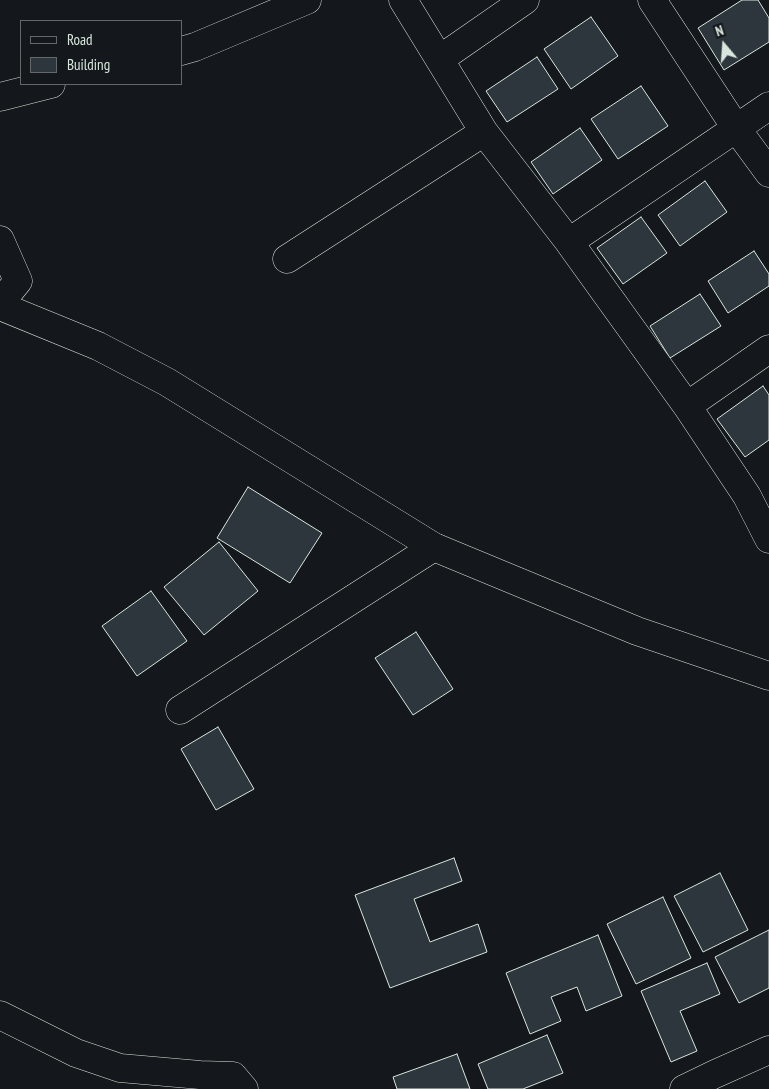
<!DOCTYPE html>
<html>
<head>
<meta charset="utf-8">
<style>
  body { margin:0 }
  #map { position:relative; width:769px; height:1089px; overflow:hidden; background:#14181c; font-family:"PT Sans Narrow",sans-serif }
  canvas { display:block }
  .legend { position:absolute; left:20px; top:20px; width:162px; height:65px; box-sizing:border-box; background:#14181c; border:1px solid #626a69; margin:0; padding:6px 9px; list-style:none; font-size:15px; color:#d8e6dc }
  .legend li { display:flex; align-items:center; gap:10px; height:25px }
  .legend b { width:25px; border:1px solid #626a69 }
  .north { position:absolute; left:699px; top:20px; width:50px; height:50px; -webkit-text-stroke:4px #14181c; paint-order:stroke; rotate:342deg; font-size:14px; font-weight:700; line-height:20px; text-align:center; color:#d8e6dc }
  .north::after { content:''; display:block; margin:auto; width:18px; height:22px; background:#d8e6dc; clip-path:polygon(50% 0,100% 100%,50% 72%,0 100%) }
</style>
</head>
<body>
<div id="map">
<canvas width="769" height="1089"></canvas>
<ul class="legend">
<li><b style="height:6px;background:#14181c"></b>Road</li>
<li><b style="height:14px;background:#2c363c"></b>Building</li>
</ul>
<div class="north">N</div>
</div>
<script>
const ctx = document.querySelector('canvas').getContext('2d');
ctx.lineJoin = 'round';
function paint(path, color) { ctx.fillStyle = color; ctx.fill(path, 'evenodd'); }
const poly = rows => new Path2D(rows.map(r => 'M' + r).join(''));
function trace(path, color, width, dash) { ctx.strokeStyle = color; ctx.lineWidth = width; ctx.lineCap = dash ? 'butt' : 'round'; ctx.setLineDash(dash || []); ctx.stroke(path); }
const building = poly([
  [742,0,758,0,769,18,769,42,724,70,698,28,742,0],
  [591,17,618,56,571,89,544,49,591,17],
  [537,57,558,89,507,122,486,91,537,57],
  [641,86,668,126,618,159,591,119,641,86],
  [580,128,602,160,553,194,531,162,580,128],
  [705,181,727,212,680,246,658,215,705,181],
  [641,217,667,253,623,284,597,248,641,217],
  [754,251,769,274,769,286,728,313,708,281,754,251],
  [700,294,721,326,670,358,650,326,700,294],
  [763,386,769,395,769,440,745,457,717,419,763,386],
  [248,487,322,533,290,583,217,538,248,487],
  [219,542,258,591,204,635,164,587,219,542],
  [151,591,187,641,137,676,102,626,151,591],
  [416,632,453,689,413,715,375,658,416,632],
  [218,727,254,789,216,810,181,749,218,727],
  [454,858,462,881,414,899,430,942,478,924,487,952,390,988,355,895,454,858],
  [720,873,748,930,703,952,674,896,720,873],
  [663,897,691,958,636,984,607,924,663,897],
  [769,930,769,988,739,1003,715,957,769,930],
  [598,935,622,996,586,1011,577,987,551,997,561,1021,530,1034,506,973,598,935],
  [707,963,720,994,680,1011,697,1051,671,1062,641,991,707,963],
  [547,1035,563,1073,523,1089,488,1089,478,1064,547,1035],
  [457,1054,470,1089,397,1089,393,1077,457,1054]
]);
paint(building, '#2c363c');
trace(building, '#d8e6dc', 1);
const minor = poly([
  [403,0,484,132,569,242,687,406,747,496,769,539],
  [652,0,736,128,769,173],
  [181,51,195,47,307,0],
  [440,59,525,0],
  [0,97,51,84],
  [0,240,18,281,0,303],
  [569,242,769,106],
  [287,259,484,132],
  [687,406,769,349],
  [180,710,434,547],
  [0,1015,76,1053,120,1068,200,1075,233,1076,244,1089],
  [684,1089,715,1074,769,1050]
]);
const tertiary = poly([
  [0,306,98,346,167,382,434,547,637,631,769,676]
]);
trace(minor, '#d8e6dc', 29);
trace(tertiary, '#d8e6dc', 29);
trace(minor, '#14181c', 28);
trace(tertiary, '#14181c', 28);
</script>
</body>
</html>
